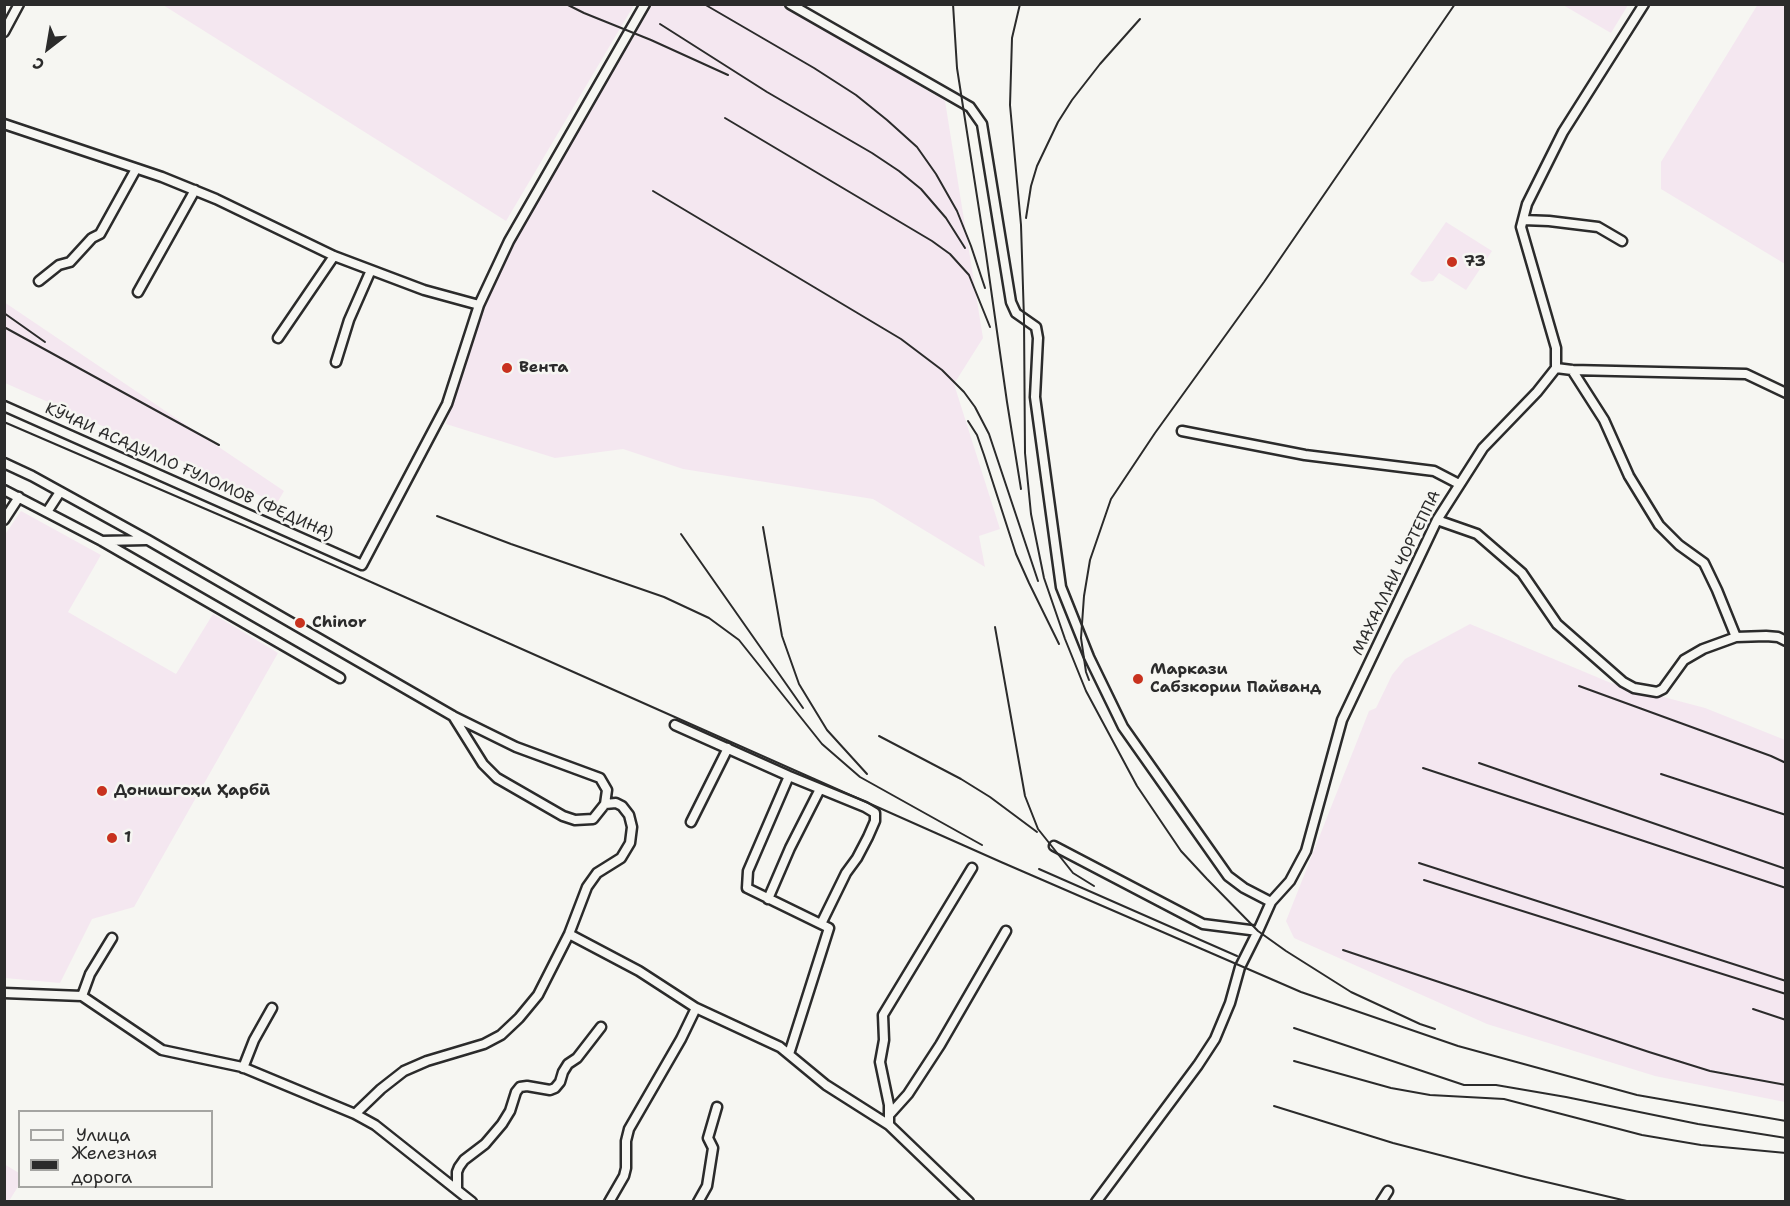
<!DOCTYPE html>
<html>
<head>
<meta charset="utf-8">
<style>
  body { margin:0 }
  #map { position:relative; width:1790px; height:1206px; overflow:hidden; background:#f6f6f2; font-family:"Shantell Sans",sans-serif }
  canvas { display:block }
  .frame { position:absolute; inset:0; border:6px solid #2b2b2b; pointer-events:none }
  .legend { position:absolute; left:18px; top:1110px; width:195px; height:78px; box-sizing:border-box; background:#f6f6f2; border:2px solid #a5a5a2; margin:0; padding:8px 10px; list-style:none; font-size:18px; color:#2b2b2b }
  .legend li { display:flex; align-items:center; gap:12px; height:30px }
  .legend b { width:30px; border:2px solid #a5a5a2 }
  .north { position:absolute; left:18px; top:18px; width:60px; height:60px; -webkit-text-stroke:4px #f6f6f2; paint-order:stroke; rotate:211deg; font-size:16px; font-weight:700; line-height:24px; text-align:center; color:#2b2b2b }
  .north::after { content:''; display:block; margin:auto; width:21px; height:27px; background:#2b2b2b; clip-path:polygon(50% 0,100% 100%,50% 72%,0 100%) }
</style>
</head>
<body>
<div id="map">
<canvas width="1790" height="1206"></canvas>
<div class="frame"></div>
<ul class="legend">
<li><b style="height:8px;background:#f6f6f2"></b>Улица</li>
<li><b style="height:8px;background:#2b2b2b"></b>Железная дорога</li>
</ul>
<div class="north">С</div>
</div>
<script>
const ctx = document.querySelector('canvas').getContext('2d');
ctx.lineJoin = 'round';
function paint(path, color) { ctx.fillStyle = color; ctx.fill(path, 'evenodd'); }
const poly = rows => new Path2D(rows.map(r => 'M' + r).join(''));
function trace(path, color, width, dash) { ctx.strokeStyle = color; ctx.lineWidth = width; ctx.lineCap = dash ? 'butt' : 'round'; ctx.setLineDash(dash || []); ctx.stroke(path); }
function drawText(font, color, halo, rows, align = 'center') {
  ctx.font = font + ' "Shantell Sans",sans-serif'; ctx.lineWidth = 5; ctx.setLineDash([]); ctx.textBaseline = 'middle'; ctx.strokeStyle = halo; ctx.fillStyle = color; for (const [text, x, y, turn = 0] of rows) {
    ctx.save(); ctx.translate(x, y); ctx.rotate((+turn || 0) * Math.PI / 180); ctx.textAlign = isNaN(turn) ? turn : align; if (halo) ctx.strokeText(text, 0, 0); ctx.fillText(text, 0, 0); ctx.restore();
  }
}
paint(poly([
  [1758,4,1785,5,1785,264,1661,189,1661,162],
  [163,5,634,4,634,5,506,221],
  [652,5,783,5,945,101,983,338,954,384,1000,529,979,536,985,567,873,499,683,469,623,449,555,458,446,424,489,286],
  [1563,5,1563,4,1628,5,1611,33],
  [1446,222,1492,251,1466,290,1439,273,1433,281,1422,282,1410,274],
  [4,302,284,491,277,503,5,383],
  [21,511,101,555,68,612,176,674,213,614,278,653,134,907,92,919,60,983,5,978,4,536],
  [1470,624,1611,683,1705,708,1785,740,1785,1102,1655,1076,1487,1024,1294,938,1286,921,1369,711,1376,708,1392,675,1405,659],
  [4,1164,19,1173,19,1185,9,1201,5,1201]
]), '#f4e7f0');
const minor = poly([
  [790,4,970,107,982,124,1011,302,1016,313,1036,327,1038,338,1035,397,1061,587,1089,657,1123,727,1228,876,1244,888,1271,902,1290,881,1306,851,1342,720,1437,520,1483,448,1537,392,1556,368,1556,348,1521,227,1527,204,1563,132,1644,4],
  [4,32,19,4],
  [4,124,162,177,216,199,334,256,424,290,479,305],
  [1523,220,1549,221,1598,227,1622,241],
  [39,281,59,265,70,262,92,238,100,234,136,169],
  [138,292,195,190],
  [278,338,334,256],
  [336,362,349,320,371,270],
  [1556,368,1572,370,1746,374,1786,393],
  [1572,370,1604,420,1629,476,1659,525,1679,545,1704,563,1717,590,1736,637,1766,636,1778,637,1786,641],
  [4,406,362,565,447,404,479,305,509,241,645,4],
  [1182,431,1305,455,1434,471,1459,484],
  [4,463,32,476,148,540,453,716],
  [4,490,102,541,340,678],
  [47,512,60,492],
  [4,520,19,497],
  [1437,520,1477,534,1522,573,1557,624,1623,682,1634,688,1657,692,1663,689,1684,660,1703,649,1736,637],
  [102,541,146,540],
  [453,716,516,747,600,778,607,790,605,804,593,819,575,820,563,816,497,778,483,764,453,716],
  [675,725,789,776,865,807,875,813,875,821,868,837,857,858,846,873,821,924],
  [789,776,748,871,747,888,829,928,789,1054],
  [691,822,728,748],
  [1054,846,1203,924,1258,931],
  [768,899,790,848,820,789],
  [569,934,639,971,696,1008,780,1047,826,1085,889,1125,969,1202],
  [4,993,82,996,162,1050,242,1067,355,1114,375,1125,472,1202],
  [82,996,90,974,112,938],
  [243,1068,254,1040,272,1008],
  [355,1114,381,1089,404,1071,427,1061,484,1044,501,1035,519,1018,538,995,569,934,587,887,597,873,621,858,630,843,632,827,629,815,622,806,616,803,605,804],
  [890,1114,908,1094,940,1045,1006,931],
  [889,1125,889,1105,880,1062,884,1040,883,1015,972,868],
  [457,1190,457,1172,459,1167,464,1160,485,1144,502,1124,510,1111,516,1092,520,1087,527,1086,550,1090,555,1088,560,1082,563,1072,568,1064,577,1058,601,1027],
  [609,1202,624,1176,626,1168,626,1141,629,1129,681,1039,696,1008],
  [698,1202,707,1186,713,1148,708,1138,717,1107],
  [1096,1202,1198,1065,1215,1039,1230,1003,1240,967,1258,931,1271,902],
  [1381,1202,1388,1191]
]);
trace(minor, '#2b2b2b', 13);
trace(minor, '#f6f6f2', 8);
trace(poly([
  [566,4,584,13,651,40,728,75],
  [704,4,814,68,856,95,887,120,917,147,936,174,957,211,971,246,985,288],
  [953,4,957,68,986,254,1007,402,1021,489],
  [1020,4,1012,38,1010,105,1021,225,1024,319,1025,453,1031,514,1044,578,1065,639,1086,691,1137,786,1181,851,1207,879,1258,931,1286,951,1351,992,1420,1024,1435,1029],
  [660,24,767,92,872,153,899,171,921,189,946,218,965,248],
  [725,118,932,241,950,254,969,275,990,327],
  [653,191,901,339,942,370,964,392,975,407,989,434,1038,581],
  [1026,218,1031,186,1037,166,1058,122,1072,100,1100,64,1140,19],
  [4,313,45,342],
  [4,327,219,445],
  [968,421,977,435,984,455,1016,554,1029,583,1059,644],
  [4,422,245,526,1001,862,1301,992,1458,1046,1637,1095,1786,1121],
  [437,516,511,544,664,597,709,618,739,640,822,744,860,777,982,845],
  [763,527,782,636,799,684,827,730,867,774],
  [681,534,803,708],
  [995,627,1025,796,1038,829,1046,839,1073,873,1094,886],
  [1089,680,1086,672,1081,638,1084,596,1090,560,1111,499,1155,433,1264,282,1455,4],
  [1579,686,1771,756,1786,763],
  [879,736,961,779,990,797,1037,832],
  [1479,763,1786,869],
  [1423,768,1786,888],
  [1661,774,1786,815],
  [1419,863,1786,981],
  [1039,869,1237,956],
  [1424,880,1786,994],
  [1343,950,1649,1052,1710,1071,1786,1085],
  [1753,1009,1786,1020],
  [1294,1028,1464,1085,1496,1085,1566,1097,1698,1124,1786,1138],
  [1294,1061,1391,1088,1430,1095,1504,1099,1642,1135,1701,1145,1786,1153],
  [1274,1106,1393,1143,1525,1177,1631,1202]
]), '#2b2b2b', 2);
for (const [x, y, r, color] of [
  [1452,262,6,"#c8321e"],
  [507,368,6,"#c8321e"],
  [300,623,6,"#c8321e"],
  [1138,679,6,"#c8321e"],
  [102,791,6,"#c8321e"],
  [112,838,6,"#c8321e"]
]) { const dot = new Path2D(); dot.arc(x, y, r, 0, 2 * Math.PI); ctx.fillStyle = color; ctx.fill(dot); trace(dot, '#f6f6f2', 2); }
drawText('bold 16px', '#2b2b2b', '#f6f6f2', [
  ["73",1464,262],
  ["Вента",519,368],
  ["Chinor",312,623],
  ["Маркази",1150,670],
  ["Сабзкории Пайванд",1150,688],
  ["Донишгоҳи Ҳарбӣ",114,791],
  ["1",124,838]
], 'left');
drawText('16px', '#2b2b2b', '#f6f6f2', [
  ["КӮЧАИ АСАДУЛЛО ҒУЛОМОВ (ФЕДИНА)",189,472,24],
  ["МАХАЛЛАИ ЧОРТЕППА",1397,573,-64]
]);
</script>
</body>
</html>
